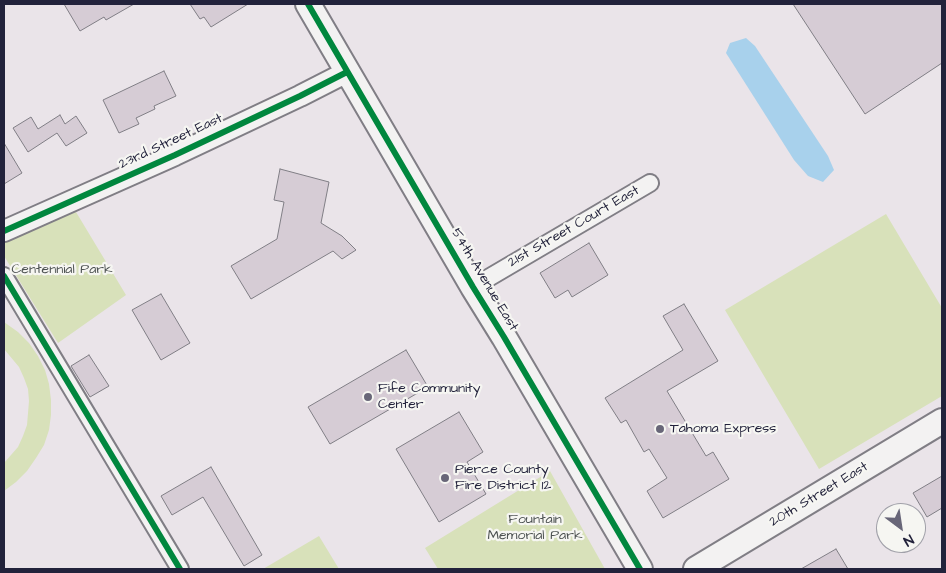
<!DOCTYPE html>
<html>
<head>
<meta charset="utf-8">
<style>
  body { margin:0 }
  #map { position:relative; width:946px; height:573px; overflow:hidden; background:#eae4e9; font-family:"Architects Daughter",sans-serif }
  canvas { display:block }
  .frame { position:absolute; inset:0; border:5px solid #22223b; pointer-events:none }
  .north { position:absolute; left:876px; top:503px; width:50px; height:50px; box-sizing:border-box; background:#f6f6f2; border:1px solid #a1a1a9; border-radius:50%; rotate:149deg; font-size:14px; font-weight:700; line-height:20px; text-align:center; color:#22223b }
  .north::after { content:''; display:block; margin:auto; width:18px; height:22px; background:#686678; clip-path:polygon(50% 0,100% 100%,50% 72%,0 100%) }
</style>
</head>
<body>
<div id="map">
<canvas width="946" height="573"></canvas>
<div class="frame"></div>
<div class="north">N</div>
</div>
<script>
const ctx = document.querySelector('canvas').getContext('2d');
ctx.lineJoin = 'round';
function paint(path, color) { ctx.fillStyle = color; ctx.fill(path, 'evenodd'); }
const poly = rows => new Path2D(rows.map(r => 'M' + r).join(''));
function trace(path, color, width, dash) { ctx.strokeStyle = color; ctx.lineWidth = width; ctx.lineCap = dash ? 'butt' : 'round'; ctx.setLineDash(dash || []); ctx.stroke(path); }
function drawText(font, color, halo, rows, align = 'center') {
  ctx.font = font + ' "Architects Daughter",sans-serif'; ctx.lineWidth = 4.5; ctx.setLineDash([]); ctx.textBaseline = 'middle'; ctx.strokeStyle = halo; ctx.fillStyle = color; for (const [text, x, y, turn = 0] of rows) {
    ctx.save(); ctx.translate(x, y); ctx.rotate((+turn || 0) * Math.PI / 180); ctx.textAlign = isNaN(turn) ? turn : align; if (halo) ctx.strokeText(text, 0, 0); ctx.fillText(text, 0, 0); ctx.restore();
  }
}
paint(poly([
  [76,212,126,295,58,343,4,256,4,238],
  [886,214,942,308,942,396,819,469,725,310],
  [4,322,18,332,29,343,38,356,45,370,49,384,51,400,51,415,49,430,44,445,36,458,27,471,16,482,4,491,4,463,18,447,23,436,27,425,29,401,28,389,24,378,19,367,4,349],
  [550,471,605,569,438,569,425,548],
  [319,536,339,569,263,569]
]), '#d8e1ba');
paint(poly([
  [746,38,755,46,828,156,834,170,823,182,808,176,794,160,726,53,730,43]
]), '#a8d1ec');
const building = poly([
  [64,4,134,4,106,20,104,17,80,31,64,4],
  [190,4,248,4,211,27,204,17,200,19,190,4],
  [793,4,942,4,942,63,865,114,793,4],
  [164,71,176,96,154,106,155,109,136,118,139,124,119,133,103,100,164,71],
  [60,115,65,124,76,116,87,133,66,146,57,133,28,152,13,128,31,117,38,129,60,115],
  [4,143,22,173,4,184,4,143],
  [280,169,329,182,321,223,342,236,356,250,342,259,333,251,251,299,231,266,277,239,284,202,274,200,280,169],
  [589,243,608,275,572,297,568,290,555,298,540,273,589,243],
  [161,294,190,343,161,360,132,310,161,294],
  [684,304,718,361,667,391,706,456,713,452,729,479,663,518,647,491,667,478,649,449,644,452,626,420,621,423,605,398,683,350,663,316,684,304],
  [406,350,428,387,330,444,308,407,406,350],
  [89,355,109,386,90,397,71,366,89,355],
  [459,412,483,452,467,462,486,494,439,522,396,449,459,412],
  [211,467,262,555,244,566,203,497,172,515,161,496,211,467],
  [942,476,942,508,927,517,913,493,942,476],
  [836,549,848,569,801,569,836,549]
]);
paint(building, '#d6ccd5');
trace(building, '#807e85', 1);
const minor = poly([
  [4,276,180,569],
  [473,287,650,183]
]);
const tertiary = poly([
  [4,231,175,155,300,96,347,72]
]);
const secondary = poly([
  [308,4,473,287,504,337,640,569],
  [696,569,942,421]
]);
trace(minor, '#807e85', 20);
trace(tertiary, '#807e85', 24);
trace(secondary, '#807e85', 28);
trace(minor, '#f3f2f2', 16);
trace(tertiary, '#f3f2f2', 20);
trace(secondary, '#f3f2f2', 24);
trace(poly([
  [308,4,473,287,504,337,640,569],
  [4,231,175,155,300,96,347,72],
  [4,276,180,569]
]), '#00873e', 6);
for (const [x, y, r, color] of [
  [368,397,5,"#686678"],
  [660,429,5,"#686678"],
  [445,478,5,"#686678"]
]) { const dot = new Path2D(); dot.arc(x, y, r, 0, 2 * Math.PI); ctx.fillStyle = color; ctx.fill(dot); trace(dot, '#f6f6f2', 2); }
drawText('14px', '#22223b', '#f6f6f2', [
  ["23rd Street East",171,142,-25],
  ["21st Street Court East",574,227,-30],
  ["54th Avenue East",484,280,59],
  ["20th Street East",819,495,-31]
]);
drawText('14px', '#4c5151', '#f6f6f2', [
  ["Centennial Park",62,270],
  ["Fountain",535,520],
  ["Memorial Park",535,536]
]);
drawText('14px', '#22223b', '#f6f6f2', [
  ["Fife Community",378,389],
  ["Center",378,405],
  ["Tahoma Express",670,429],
  ["Pierce County",455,470],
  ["Fire District 12",455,486]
], 'left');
</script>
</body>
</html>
